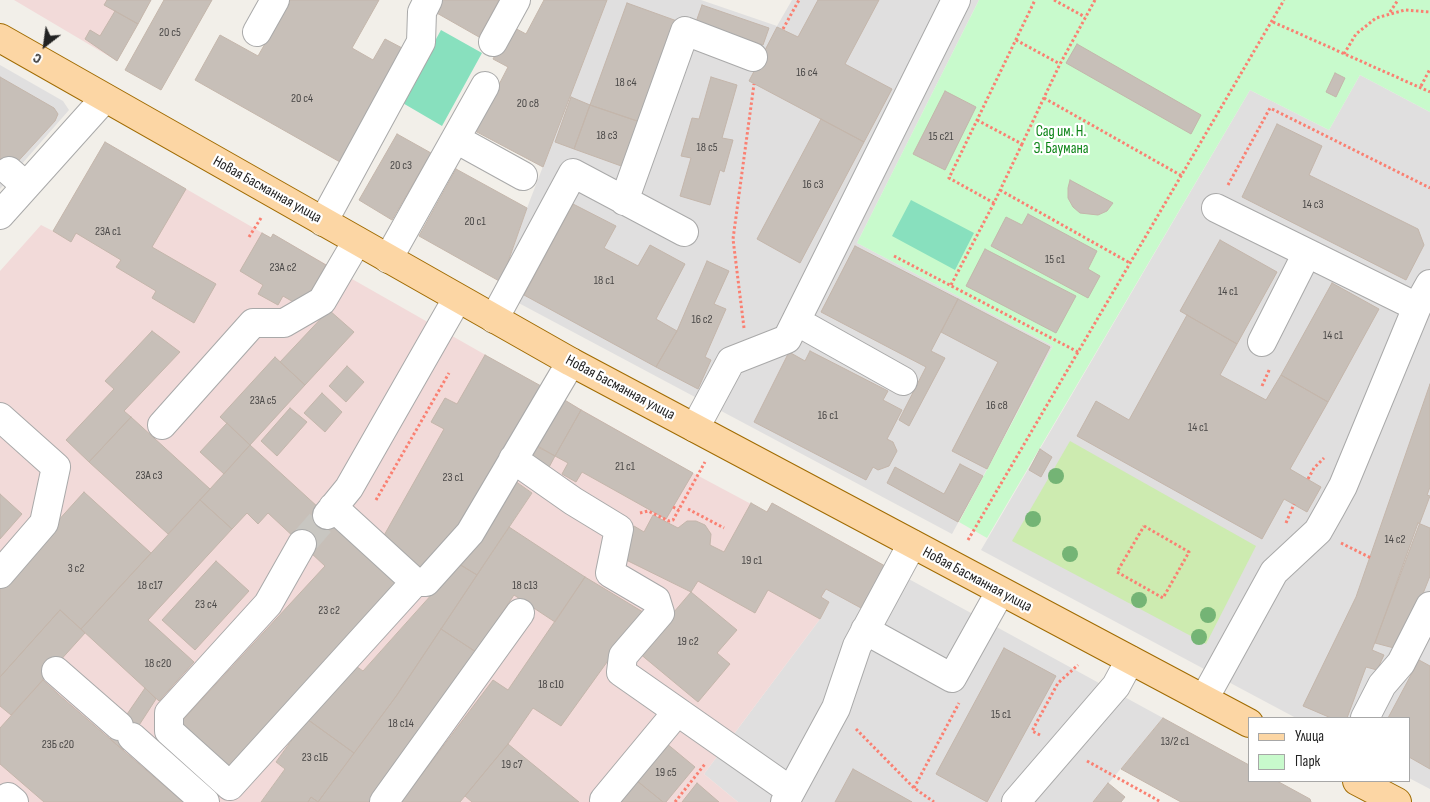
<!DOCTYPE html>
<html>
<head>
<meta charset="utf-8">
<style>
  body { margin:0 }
  #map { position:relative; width:1430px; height:802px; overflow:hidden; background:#f2efe9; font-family:"Sofia Sans Condensed",sans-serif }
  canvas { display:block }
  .legend { position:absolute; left:1248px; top:717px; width:162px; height:65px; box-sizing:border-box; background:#fff; border:1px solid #a7a7a7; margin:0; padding:6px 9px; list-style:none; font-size:15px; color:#222 }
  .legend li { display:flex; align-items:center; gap:10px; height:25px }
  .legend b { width:25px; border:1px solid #a7a7a7 }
  .north { position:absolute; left:20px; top:20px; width:50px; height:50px; -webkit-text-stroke:4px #fff; paint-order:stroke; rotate:210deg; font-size:14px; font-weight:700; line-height:20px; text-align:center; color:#222 }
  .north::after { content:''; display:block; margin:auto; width:18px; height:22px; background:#222; clip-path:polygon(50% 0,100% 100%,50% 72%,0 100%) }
</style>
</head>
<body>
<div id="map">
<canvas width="1430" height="802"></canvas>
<ul class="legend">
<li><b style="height:6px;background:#fcd6a4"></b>Улица</li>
<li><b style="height:14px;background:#c8facc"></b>Парк</li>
</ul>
<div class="north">С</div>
</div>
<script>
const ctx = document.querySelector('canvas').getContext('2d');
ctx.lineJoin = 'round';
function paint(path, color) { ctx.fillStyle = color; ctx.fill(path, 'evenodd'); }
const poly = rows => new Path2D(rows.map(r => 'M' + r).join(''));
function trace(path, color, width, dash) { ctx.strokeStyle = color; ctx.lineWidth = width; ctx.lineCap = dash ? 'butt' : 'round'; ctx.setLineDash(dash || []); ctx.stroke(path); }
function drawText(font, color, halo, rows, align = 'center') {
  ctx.font = font + ' "Sofia Sans Condensed",sans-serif'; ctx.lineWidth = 4.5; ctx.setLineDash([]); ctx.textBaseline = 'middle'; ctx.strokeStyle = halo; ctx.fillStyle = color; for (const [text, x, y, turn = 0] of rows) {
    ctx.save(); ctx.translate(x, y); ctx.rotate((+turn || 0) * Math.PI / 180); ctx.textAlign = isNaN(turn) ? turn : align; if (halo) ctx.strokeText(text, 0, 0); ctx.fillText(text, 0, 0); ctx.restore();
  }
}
paint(poly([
  [607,0,701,0,777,26,792,0,979,0,857,243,1053,346,952,534,498,292,527,208],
  [0,65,63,101,69,110,0,189],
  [1360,75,1430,112,1430,789,1409,778,1409,718,1296,718,981,550,1250,90,1329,130],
  [885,566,1163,718,1093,802,738,802,704,774,820,619,829,602,821,597,826,589]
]), '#e0dfdf');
paint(poly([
  [14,0,151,0,117,61],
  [105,142,271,238,273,234,693,473,766,512,772,503,885,566,861,608,826,589,822,597,829,602,820,619,704,774,738,802,308,802,318,801,397,695,532,493,515,481,459,564,363,671,349,662,276,762,285,769,261,802,0,802,0,271,41,225,53,231]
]), '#f2dad9');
paint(poly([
  [1070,441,1256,546,1206,644,1012,541]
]), '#cdebb0');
paint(poly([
  [979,0,1430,0,1430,112,1360,75,1329,130,1250,90,987,538,959,522,1053,346,857,243]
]), '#c8facc');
paint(poly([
  [441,30,482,53,442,126,401,102],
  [911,200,974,233,955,270,892,236]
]), '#88e0be');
const building = poly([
  [107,0,151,0,138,24,104,5,107,0],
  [164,0,212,0,161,90,125,70,164,0],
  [290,0,379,0,352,48,373,60,385,39,404,49,340,162,195,80,220,35,258,56,290,0],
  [442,0,499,0,479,37,435,12,442,0],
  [544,0,607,0,543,167,475,131,508,67,493,59,511,26,526,34,544,0],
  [818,0,879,0,845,64,892,89,864,142,749,81,777,27,798,37,818,0],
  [627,3,677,21,640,122,590,105,627,3],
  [702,5,769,28,763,45,696,22,702,5],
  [115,11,138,24,117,61,85,39,90,30,100,36,115,11],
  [1077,44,1201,115,1191,134,1066,63,1077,44],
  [1335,73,1345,78,1336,97,1326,92,1335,73],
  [0,77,54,108,58,114,55,121,0,181,0,77],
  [711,77,737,85,722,138,733,140,724,172,720,170,710,205,680,196,691,158,681,156,692,118,699,119,711,77],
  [945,91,976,107,945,170,913,154,945,91],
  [571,97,590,105,574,149,555,142,571,97],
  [590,105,640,122,624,167,574,149,590,105],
  [821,119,864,142,800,263,757,239,821,119],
  [1277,124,1322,146,1309,175,1418,229,1424,245,1406,280,1242,197,1277,124],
  [397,134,431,153,392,220,359,200,397,134],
  [105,142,186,189,152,247,216,284,194,323,152,298,156,291,116,267,121,260,76,233,71,242,53,231,105,142],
  [456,169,527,208,501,282,419,236,456,169],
  [1070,180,1113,203,1107,211,1098,215,1080,213,1073,207,1068,198,1068,188,1070,180],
  [573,204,616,226,604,248,638,266,650,245,685,264,656,319,677,331,656,367,524,295,573,204],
  [1028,214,1097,251,1088,269,1100,276,1088,298,991,246,1006,217,1022,225,1028,214],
  [262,233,271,238,273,234,326,265,302,307,283,296,278,305,258,294,263,285,240,271,262,233],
  [1220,240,1277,272,1237,344,1180,311,1220,240],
  [855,246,958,299,931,351,945,358,909,426,899,420,926,367,821,312,855,246],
  [985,249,1076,296,1056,333,966,286,985,249],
  [707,261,729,271,714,304,726,309,705,357,711,360,698,389,656,367,677,331,707,261],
  [1332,283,1379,309,1328,402,1281,375,1332,283],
  [958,299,1050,347,987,469,952,451,998,362,941,332,958,299],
  [329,310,354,332,305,385,280,362,329,310],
  [1187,315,1237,344,1220,375,1266,400,1281,375,1328,402,1290,469,1321,487,1307,512,1284,499,1262,539,1077,436,1096,401,1129,420,1187,315],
  [152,331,180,352,124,411,131,417,89,462,66,440,114,389,105,381,152,331],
  [810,351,888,391,883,400,902,410,887,439,893,442,897,451,889,466,878,470,873,467,866,480,754,422,789,352,805,361,810,351],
  [485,355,541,386,462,527,422,570,382,539,444,429,431,422,445,398,457,404,485,355],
  [275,357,305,385,250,445,220,417,275,357],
  [347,366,364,382,346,402,329,386,347,366],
  [1430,384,1430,487,1427,495,1430,496,1372,650,1384,655,1377,670,1366,667,1347,718,1331,718,1303,706,1356,597,1430,384],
  [322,393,342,412,325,432,304,413,322,393],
  [563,399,581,410,555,456,536,445,563,399],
  [290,408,307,422,277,456,261,441,290,408],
  [581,410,693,473,666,519,582,472,576,482,562,474,568,463,555,456,581,410],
  [131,417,210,489,168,534,89,462,131,417],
  [227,423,250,445,224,474,200,452,227,423],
  [250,445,400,582,229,768,180,723,325,566,268,513,258,524,247,513,232,529,200,500,250,445],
  [536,446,555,456,547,471,528,460,536,446],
  [1040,449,1052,457,1041,477,1029,470,1040,449],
  [960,464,983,476,958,522,887,483,895,467,944,494,960,464],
  [515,481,532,493,477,575,459,564,515,481],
  [84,492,151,553,81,629,60,610,0,677,0,585,84,492],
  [0,494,22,514,0,539,0,494],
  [200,500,232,529,148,620,194,662,159,701,81,629,200,500],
  [751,503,767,512,772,503,885,566,861,608,826,589,821,597,829,602,820,619,768,590,755,613,698,581,691,592,618,556,634,526,644,532,653,515,678,528,687,521,696,521,705,525,711,534,710,545,724,552,751,503],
  [1418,523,1430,528,1430,576,1418,606,1394,648,1375,643,1418,523],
  [509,527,585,577,555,622,514,595,476,652,441,629,509,527],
  [216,561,249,591,195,650,162,620,216,561],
  [459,564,477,575,397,695,354,753,307,719,350,662,363,671,459,564],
  [585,577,643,612,561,726,533,708,508,744,460,802,401,802,493,680,508,690,585,577],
  [691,592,737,630,717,653,730,664,698,702,639,653,691,592],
  [60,610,85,633,11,715,0,706,0,677,60,610],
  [441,629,476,652,373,802,308,802,311,797,318,802,397,695,441,629],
  [1004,648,1056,676,987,802,936,774,1004,648],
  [1419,660,1430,666,1430,769,1409,757,1409,718,1388,718,1419,660],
  [43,680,58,694,183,802,44,802,0,764,0,728,43,680],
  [145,688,156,699,123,750,110,739,145,688],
  [1163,718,1249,765,1249,781,1277,781,1310,799,1311,802,1181,802,1121,769,1163,718],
  [307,719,354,753,318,802,311,797,308,802,261,802,285,769,276,762,307,719],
  [666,743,695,767,666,802,663,802,636,780,666,743],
  [508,744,579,802,472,802,465,796,508,744],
  [853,769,912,802,835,802,853,769],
  [636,780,663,802,618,802,636,780],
  [697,783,719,802,682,802,697,783],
  [1108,783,1125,797,1121,802,1093,802,1108,783]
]);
paint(building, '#c7bfb8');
trace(building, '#c4b6ab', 1);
trace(poly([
  [302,544,327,515]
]), '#c8c6c1', 28, [28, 14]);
const minor = poly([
  [257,32,275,0],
  [493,42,516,0],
  [456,139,523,176],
  [9,171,26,186],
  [624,201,685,31,753,57],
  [1216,208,1417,307],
  [0,215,105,98],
  [323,222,421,42,422,12,428,0],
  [388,259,485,86],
  [494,319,573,173,684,232],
  [796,321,903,381],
  [1262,342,1307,253],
  [0,417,56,467,44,523,0,574],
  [162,425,253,323,284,323,322,301,357,241],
  [695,428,731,361,787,339,956,0],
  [513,459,573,501,619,529,610,573,656,600,660,613,623,656,621,672,791,791],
  [333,507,415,582],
  [327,515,349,488,457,299],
  [302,544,268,604,169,713,169,731,230,786,415,582,426,582,470,533,571,362],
  [865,630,952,678,1000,592],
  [56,671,119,726],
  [1204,699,1274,572,1318,531,1331,508,1343,486,1417,307,1430,284],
  [1365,718,1382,685,1401,663,1430,606],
  [132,737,205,802],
  [604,800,677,712],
  [3,802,8,797,14,802],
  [384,802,520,613],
  [785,802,836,708,857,646,912,544],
  [1016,802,1116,686,1130,660]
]);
const major = poly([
  [0,38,571,362,1249,723],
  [1357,781,1397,802]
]);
trace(minor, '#a9a9a9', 30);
trace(major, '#a06b00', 30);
trace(poly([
  [1054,0,1085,17],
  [1390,12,1398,0],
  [1273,22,1430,92],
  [783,29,799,0],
  [1016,40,1060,64],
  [1344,54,1356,34,1376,18,1405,10,1430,12],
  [1421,86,1430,69],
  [1044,98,1182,176],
  [977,120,1022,144,1060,64,1095,0],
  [1022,144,994,203,949,178,1035,0],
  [1228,185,1270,108,1430,188],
  [1000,190,1130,263],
  [249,237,261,218],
  [894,256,1078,352],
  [951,285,994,203],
  [744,328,733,239,754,84],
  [1262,386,1270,368],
  [1308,479,1314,468,1324,458],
  [376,500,449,373],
  [673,507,679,510],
  [688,509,724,528],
  [640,513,648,511,669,521,673,520,705,462],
  [1286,523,1294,504],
  [1144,526,1189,552,1163,598,1117,572,1144,526],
  [968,540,1284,0],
  [1341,543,1371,558],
  [856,729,914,788,934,802],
  [1040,735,1032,731,1058,683,1078,665],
  [1087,761,1161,802],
  [914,788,959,703],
  [675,802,705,764]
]), '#fa8072', 3, [2.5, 2.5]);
trace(minor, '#fff', 28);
trace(major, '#fcd6a4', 28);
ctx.fillStyle = '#74b475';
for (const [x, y] of [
  [1056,476],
  [1033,519],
  [1070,554],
  [1139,600],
  [1208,615],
  [1199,637]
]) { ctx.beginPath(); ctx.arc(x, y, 8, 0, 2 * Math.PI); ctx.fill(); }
drawText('12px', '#4b4948', null, [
  ["20 с5",170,33],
  ["16 с4",807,73],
  ["18 с4",626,83],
  ["20 с4",302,99],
  ["20 с8",528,104],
  ["18 с3",607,136],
  ["15 с21",941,137],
  ["18 с5",707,148],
  ["20 с3",401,166],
  ["16 с3",813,185],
  ["14 с3",1313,205],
  ["20 с1",475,222],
  ["23А с1",108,232],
  ["15 с1",1055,260],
  ["23А с2",283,268],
  ["18 с1",604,281],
  ["14 с1",1228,292],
  ["16 с2",702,320],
  ["14 с1",1333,336],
  ["23А с5",263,401],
  ["16 с8",997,406],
  ["16 с1",828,416],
  ["14 с1",1198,428],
  ["21 с1",625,467],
  ["23А с3",149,476],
  ["23 с1",453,478],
  ["14 с2",1395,540],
  ["19 с1",752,561],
  ["3 с2",76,569],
  ["18 с17",150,586],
  ["18 с13",525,586],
  ["23 с4",206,605],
  ["23 с2",329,611],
  ["19 с2",688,642],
  ["18 с20",158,664],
  ["18 с10",551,685],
  ["15 с1",1001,715],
  ["18 с14",401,724],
  ["13/2 с1",1175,742],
  ["23Б с20",58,745],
  ["23 с1Б",315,758],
  ["19 с7",512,765],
  ["19 с5",666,773]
]);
drawText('15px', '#0c8416', '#fff', [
  ["Сад им. Н.",1061,132],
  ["Э. Баумана",1061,149]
]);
drawText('15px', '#222', '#fff', [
  ["Новая Басманная улица",267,190,29],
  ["Новая Басманная улица",620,388,28],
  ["Новая Басманная улица",977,580,28]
]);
</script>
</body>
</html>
